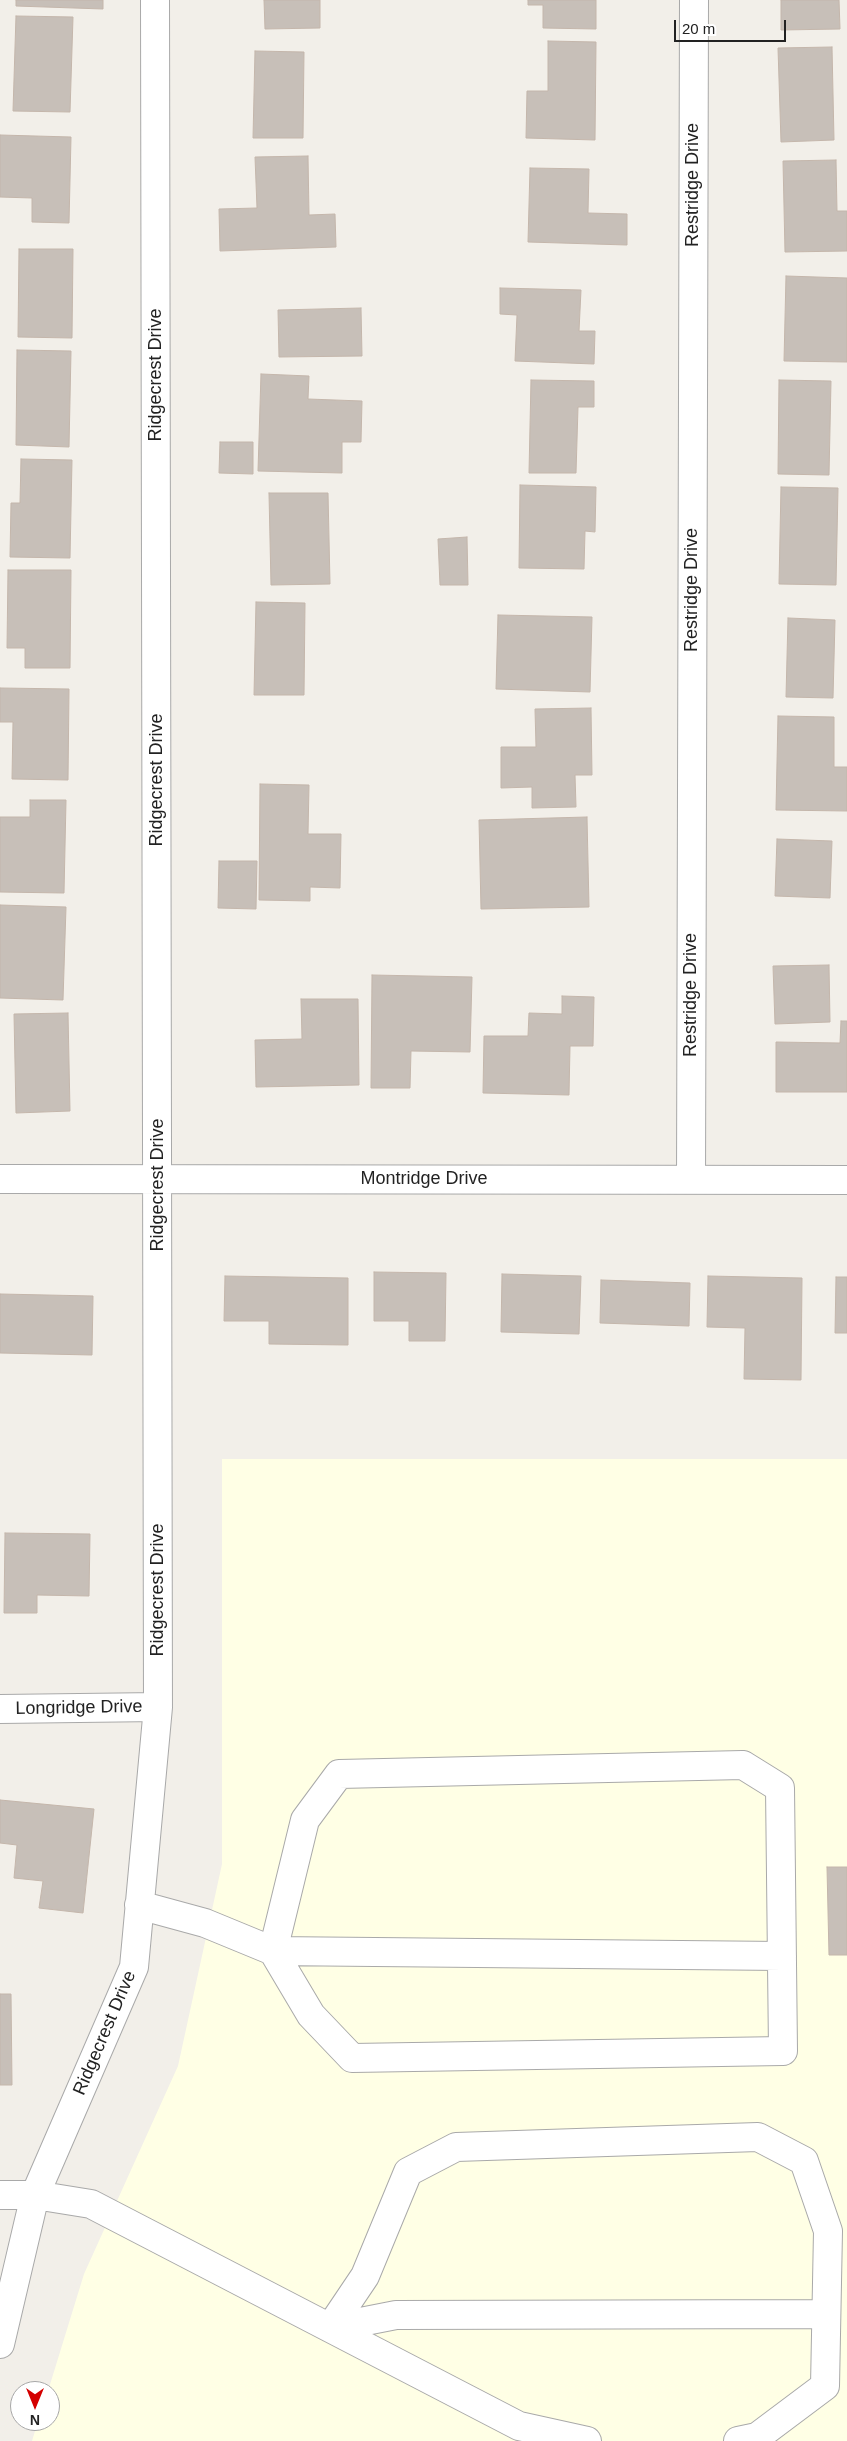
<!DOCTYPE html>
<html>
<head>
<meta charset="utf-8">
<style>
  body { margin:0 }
  #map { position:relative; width:847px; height:2441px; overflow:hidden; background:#f2efe9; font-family:Arial,sans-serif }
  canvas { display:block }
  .north { position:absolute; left:10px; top:2381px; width:50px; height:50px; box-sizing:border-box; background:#fff; border:1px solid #a7a7a7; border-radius:50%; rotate:180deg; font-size:14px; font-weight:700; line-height:20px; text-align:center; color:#222 }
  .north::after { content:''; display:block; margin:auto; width:18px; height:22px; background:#d40000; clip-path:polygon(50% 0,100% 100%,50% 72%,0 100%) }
  .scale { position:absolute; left:674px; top:20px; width:112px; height:22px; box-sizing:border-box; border:2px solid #222; border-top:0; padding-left:6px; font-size:15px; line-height:18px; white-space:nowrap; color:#222; -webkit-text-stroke:4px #fff; paint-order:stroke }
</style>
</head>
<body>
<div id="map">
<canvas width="847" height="2441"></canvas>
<div class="north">N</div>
<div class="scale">20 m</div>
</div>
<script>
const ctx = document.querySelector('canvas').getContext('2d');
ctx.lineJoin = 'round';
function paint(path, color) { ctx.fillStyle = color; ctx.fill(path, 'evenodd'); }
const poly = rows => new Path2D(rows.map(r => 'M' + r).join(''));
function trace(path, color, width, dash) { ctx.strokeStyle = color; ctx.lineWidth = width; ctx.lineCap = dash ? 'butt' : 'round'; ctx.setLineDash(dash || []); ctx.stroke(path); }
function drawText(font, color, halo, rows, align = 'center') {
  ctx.font = font + ' Arial,sans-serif'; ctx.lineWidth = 4; ctx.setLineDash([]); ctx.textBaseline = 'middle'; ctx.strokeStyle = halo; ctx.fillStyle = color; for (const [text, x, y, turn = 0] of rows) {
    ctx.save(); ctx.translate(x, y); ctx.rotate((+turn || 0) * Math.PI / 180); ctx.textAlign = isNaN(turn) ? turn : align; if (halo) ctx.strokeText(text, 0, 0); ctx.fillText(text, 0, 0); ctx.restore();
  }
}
paint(poly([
  [222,1459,847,1459,847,2441,32,2441,38,2421,50,2421,50,2391,48,2391,84,2274,178,2066,222,1864]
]), '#ffffe5');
const building = poly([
  [16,0,103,0,103,9,16,6,16,0],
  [264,0,320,0,320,28,265,29,264,0],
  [528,0,596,0,596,29,543,28,543,5,528,5,528,0],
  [781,0,839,0,840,29,781,30,781,0],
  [16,16,73,17,70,112,13,111,16,16],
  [548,41,596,42,595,140,526,138,527,91,548,91,548,41],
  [832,47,834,140,781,142,778,48,832,47],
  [255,51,304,52,303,138,253,138,255,51],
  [0,135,71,137,69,223,32,222,32,198,0,197,0,135],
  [308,156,309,215,335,214,336,247,220,251,219,209,257,208,255,157,308,156],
  [836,160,837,211,847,211,847,251,785,252,783,161,836,160],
  [530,168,589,169,588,213,627,214,627,245,528,242,530,168],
  [19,249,73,249,72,338,18,337,19,249],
  [786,276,847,278,847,362,784,361,786,276],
  [500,288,581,290,579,331,595,331,594,364,515,361,517,315,500,314,500,288],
  [361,308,362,356,279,357,278,310,361,308],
  [17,350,71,351,69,447,16,445,17,350],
  [261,374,309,376,308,399,362,401,361,442,342,442,342,473,258,471,261,374],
  [531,380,594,381,594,407,578,407,576,473,529,473,531,380],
  [779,380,831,381,829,475,778,474,779,380],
  [220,442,253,442,253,474,219,473,220,442],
  [21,459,72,460,70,558,10,557,11,503,20,503,21,459],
  [520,485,596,487,595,532,585,531,584,569,519,568,520,485],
  [781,487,838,488,836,585,779,584,781,487],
  [269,493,328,493,330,584,271,585,269,493],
  [467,537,468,585,440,585,438,539,467,537],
  [8,570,71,570,70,668,25,668,25,648,7,648,8,570],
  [256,602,305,603,304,695,254,695,256,602],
  [498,615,592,617,590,692,496,689,498,615],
  [788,618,835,620,833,698,786,697,788,618],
  [0,688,69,689,68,780,12,779,13,722,0,722,0,688],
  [591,708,592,775,575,775,576,807,532,808,532,787,501,788,501,747,536,747,535,709,591,708],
  [778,716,834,717,834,767,847,767,847,811,776,810,778,716],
  [260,784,309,785,308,834,341,834,340,888,310,887,310,901,259,900,260,784],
  [30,800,66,800,64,893,0,892,0,817,30,817,30,800],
  [587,817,589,907,481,909,479,820,587,817],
  [777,839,832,841,830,898,775,896,777,839],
  [219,861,257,861,256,909,218,908,219,861],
  [0,905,66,907,63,1000,0,998,0,905],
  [829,965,830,1022,775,1024,773,966,829,965],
  [372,975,472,977,470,1052,411,1051,410,1088,371,1088,372,975],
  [562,996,594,997,593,1046,570,1046,569,1095,483,1093,484,1036,528,1036,529,1013,562,1014,562,996],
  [301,999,358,999,359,1085,256,1087,255,1040,302,1039,301,999],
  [68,1013,70,1111,16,1113,14,1014,68,1013],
  [841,1021,847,1021,847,1092,776,1092,776,1042,840,1043,841,1021],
  [374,1272,446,1273,445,1341,409,1341,409,1321,374,1321,374,1272],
  [502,1274,581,1276,579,1334,501,1332,502,1274],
  [225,1276,348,1278,348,1345,269,1344,269,1321,224,1321,225,1276],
  [708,1276,802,1278,801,1380,744,1379,745,1328,707,1327,708,1276],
  [836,1277,847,1277,847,1333,835,1333,836,1277],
  [601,1280,690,1283,689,1326,600,1323,601,1280],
  [0,1294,93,1296,92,1355,0,1353,0,1294],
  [5,1533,90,1534,89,1596,37,1595,37,1613,4,1613,5,1533],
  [0,1800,94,1809,83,1913,39,1908,43,1881,14,1878,17,1845,0,1843,0,1800],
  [827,1867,847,1867,847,1955,829,1955,827,1867],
  [0,1994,11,1994,12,2085,0,2085,0,1994]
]);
paint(building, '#c7bfb8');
trace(building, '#c4b6ab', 1);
const minor = poly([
  [0,1179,847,1180],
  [691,1179,694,0],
  [0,1709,158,1707],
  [743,1765,780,1788,783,2051,352,2058,311,2015,273,1951,305,1820,339,1774,743,1765],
  [139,1905,205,1923,273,1951,782,1956],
  [0,2195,35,2195,91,2204,519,2426,587,2441],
  [330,2328,365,2276,408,2172,456,2147,758,2137,804,2161,828,2231,825,2386,757,2437,738,2441],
  [330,2328,396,2315,826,2314],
  [0,2344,35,2195,134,1967,158,1707,155,0]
]);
trace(minor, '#a9a9a9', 30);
trace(minor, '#fff', 28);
drawText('18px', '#222', '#fff', [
  ["Restridge Drive",693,185,-90],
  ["Ridgecrest Drive",156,375,-90],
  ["Restridge Drive",692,590,-90],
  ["Ridgecrest Drive",157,780,-90],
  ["Restridge Drive",691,995,-90],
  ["Montridge Drive",424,1179],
  ["Ridgecrest Drive",158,1185,-90],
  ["Ridgecrest Drive",158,1590,-90],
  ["Longridge Drive",79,1708,-1],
  ["Ridgecrest Drive",105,2033,-67]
]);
</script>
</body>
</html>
